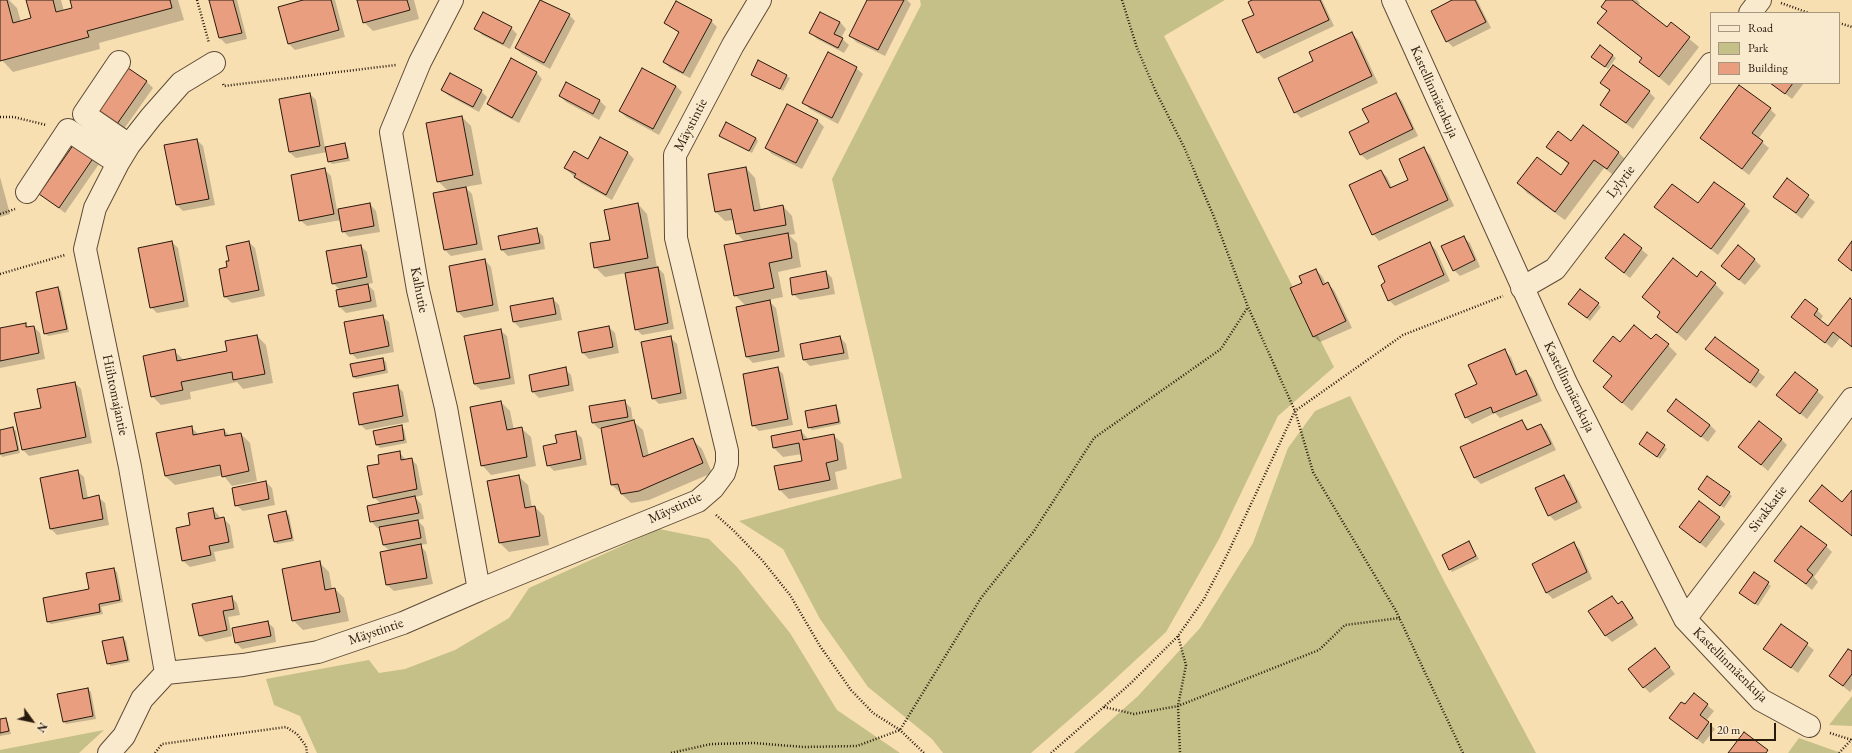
<!DOCTYPE html>
<html>
<head>
<meta charset="utf-8">
<style>
  body { margin:0 }
  #map { position:relative; width:1852px; height:753px; overflow:hidden; background:#f8dfb2; font-family:"EB Garamond",serif }
  canvas { display:block }
  .legend { position:absolute; left:1710px; top:12px; width:130px; height:72px; box-sizing:border-box; background:#faeacd; border:1px solid #a69781; margin:0; padding:5px 7px; list-style:none; font-size:12px; color:#291a0e }
  .legend li { display:flex; align-items:center; gap:8px; height:20px }
  .legend b { width:20px; border:1px solid #a69781 }
  .north { position:absolute; left:12px; top:701px; width:40px; height:40px; -webkit-text-stroke:3px #faeacd; paint-order:stroke; rotate:123deg; font-size:11px; font-weight:700; line-height:16px; text-align:center; color:#291a0e }
  .north::after { content:''; display:block; margin:auto; width:14px; height:18px; background:#291a0e; clip-path:polygon(50% 0,100% 100%,50% 72%,0 100%) }
  .scale { position:absolute; left:1710px; top:723px; width:66px; height:18px; box-sizing:border-box; border:2px solid #291a0e; border-top:0; padding-left:5px; font-size:12px; line-height:14px; white-space:nowrap; color:#291a0e; -webkit-text-stroke:3px #faeacd; paint-order:stroke }
</style>
</head>
<body>
<div id="map">
<canvas width="1852" height="753"></canvas>
<ul class="legend">
<li><b style="height:5px;background:#faeacd"></b>Road</li>
<li><b style="height:11px;background:#c4c087"></b>Park</li>
<li><b style="height:11px;background:#e99e7f"></b>Building</li>
</ul>
<div class="north">N</div>
<div class="scale">20 m</div>
</div>
<script>
const ctx = document.querySelector('canvas').getContext('2d');
ctx.lineJoin = 'round';
function paint(path, color) { ctx.fillStyle = color; ctx.fill(path, 'evenodd'); }
const poly = rows => new Path2D(rows.map(r => 'M' + r).join(''));
function trace(path, color, width, dash) { ctx.strokeStyle = color; ctx.lineWidth = width; ctx.lineCap = dash ? 'butt' : 'round'; ctx.setLineDash(dash || []); ctx.stroke(path); }
function drawText(font, color, halo, rows, align = 'center') {
  ctx.font = font + ' "EB Garamond",serif'; ctx.lineWidth = 4; ctx.setLineDash([]); ctx.textBaseline = 'middle'; ctx.strokeStyle = halo; ctx.fillStyle = color; for (const [text, x, y, turn = 0] of rows) {
    ctx.save(); ctx.translate(x, y); ctx.rotate((+turn || 0) * Math.PI / 180); ctx.textAlign = isNaN(turn) ? turn : align; if (halo) ctx.strokeText(text, 0, 0); ctx.fillText(text, 0, 0); ctx.restore();
  }
}
paint(poly([
  [920,0,1225,0,1164,36,1334,367,1278,416,1219,539,1166,632,1101,692,1031,753,943,753,932,739,868,687,820,619,783,549,739,521,902,478,832,179,921,5],
  [1350,396,1443,579,1536,753,1074,753,1138,696,1200,628,1253,543,1288,448,1315,411],
  [659,529,709,539,737,567,790,633,837,710,900,753,317,753,300,716,274,705,266,679,369,660,379,673,405,669,455,650,509,618,529,588],
  [1852,696,1852,726,1829,725],
  [104,730,79,753,0,753,0,750],
  [1799,738,1841,753,1788,753]
]), '#c4c087');
paint(poly([
  [0,0,9,0,17,8,21,22,32,19,27,0,61,0,64,11,73,8,71,0,178,0,184,20,99,43,100,49,13,72,0,58],
  [210,0,237,0,247,39,226,44,220,38],
  [307,0,335,0,345,37,295,50,289,44],
  [358,0,414,0,419,19,373,31,364,22],
  [541,0,569,15,575,21,550,69,522,54,516,48],
  [868,0,907,0,911,4,885,56,856,42,850,35],
  [1254,0,1322,0,1334,26,1264,59,1258,53],
  [1454,0,1477,0,1491,28,1453,47,1447,41],
  [1608,0,1637,0,1640,3,1638,6,1668,29,1671,24,1699,47,1669,86,1641,62,1643,59,1598,23,1608,11],
  [711,21,717,27,690,78,670,68,664,62,680,34,666,23],
  [840,22,846,29,841,38,849,45,844,53,817,39,811,33],
  [476,28,511,28,517,34,510,49,482,35],
  [1352,33,1358,40,1378,83,1301,118,1295,112,1314,62],
  [1600,46,1616,58,1608,69,1596,59],
  [759,62,790,78,783,91,753,74],
  [856,68,863,74,838,124,810,109,804,103],
  [536,72,542,79,519,123,494,110,488,104],
  [146,81,153,88,124,129,106,117],
  [566,83,600,101,606,107,599,120,566,102,560,96],
  [1601,83,1649,92,1655,98,1633,129,1601,105,1610,91],
  [1771,83,1804,83,1792,99],
  [676,86,682,92,659,135,626,117,620,111],
  [442,90,481,91,487,97,479,112,449,96],
  [310,94,316,100,325,148,345,144,347,147,350,161,332,164,329,161,327,152,296,158,289,152],
  [1396,94,1402,101,1418,136,1367,160,1360,154,1370,123],
  [1770,109,1776,115,1758,139,1769,148,1749,175,1701,138],
  [462,117,471,126,482,184,465,187,472,194,483,250,451,256,444,249,448,191,438,181],
  [817,120,824,127,802,169,772,154,766,148],
  [1583,126,1619,153,1628,162,1616,177,1604,168,1565,220,1527,193,1518,183,1561,176,1569,165,1548,146,1571,142],
  [720,136,756,138,758,141,752,153],
  [600,138,628,153,634,159,612,200,581,183,565,168,588,160],
  [197,140,203,146,215,205,183,211,177,205,166,146],
  [1424,149,1430,155,1454,206,1379,241,1373,234,1381,171,1387,177,1392,188,1410,180],
  [93,158,99,164,65,213,41,194],
  [746,168,755,178,761,210,783,206,792,216,795,234,789,235,797,243,801,267,778,272,783,297,768,300,776,308,785,357,753,363,747,357,746,306,735,295,745,242,737,234,734,220,725,221,716,212,709,175],
  [325,170,331,176,337,210,370,204,376,211,380,232,349,237,343,231,341,220,307,226,300,220],
  [0,177,10,214,0,217],
  [1787,180,1815,202,1802,219,1775,197],
  [638,204,647,214,657,267,664,274,674,329,642,335,636,329,626,273,605,277,595,267,611,240],
  [1698,205,1744,205,1750,211,1718,255,1656,207],
  [536,230,543,236,545,249,508,256,502,250],
  [1624,235,1648,255,1630,278,1612,264],
  [1463,237,1470,243,1480,267,1460,276,1454,270],
  [172,242,178,248,189,307,157,313,151,307],
  [249,242,255,248,265,296,232,303,225,297,220,269,228,268,230,262],
  [1430,244,1436,250,1450,281,1395,306,1389,300],
  [361,246,367,252,373,283,367,284,374,291,377,307,346,313,340,307,340,290,333,283],
  [485,260,491,267,499,311,464,318,458,312],
  [1755,260,1761,266,1745,285,1729,272],
  [1316,270,1322,276,1326,284,1328,284,1334,290,1352,328,1320,342,1313,336,1303,283],
  [826,272,832,278,835,294,800,300,793,294],
  [1697,278,1715,284,1724,293,1686,341,1658,317,1661,313,1643,297],
  [58,288,61,291,69,332,48,336,45,333],
  [553,299,559,305,562,320,520,328,514,322,511,307],
  [1852,301,1852,347,1840,338,1832,348,1792,317,1817,310,1823,316,1820,321,1828,327],
  [1598,304,1601,307,1590,321,1572,307],
  [382,316,389,322,394,352,357,359,351,353],
  [25,325,29,328,34,327,40,333,45,359,0,368,0,329],
  [609,327,615,333,619,353,589,359,583,353],
  [500,330,507,336,515,384,481,390,474,384],
  [257,336,266,345,273,383,243,389,237,382,190,392,191,399,161,405,152,396,174,351,184,360,228,352],
  [840,337,846,344,849,359,810,366,804,360,801,345],
  [671,338,677,344,687,399,659,404,653,398],
  [1715,338,1765,377,1756,388,1707,349],
  [1651,341,1668,345,1677,354,1632,411,1604,387,1613,377,1595,361,1620,343],
  [1505,351,1511,357,1518,375,1526,371,1532,378,1542,401,1500,418,1495,413,1472,424,1466,417,1478,385],
  [383,359,386,362,388,373,356,379,353,376],
  [777,368,783,374,793,425,759,431,753,425],
  [565,369,571,375,574,391,539,398,533,392],
  [1795,373,1824,397,1807,419,1784,401],
  [75,383,81,389,92,443,29,456,23,450,42,409],
  [397,386,403,392,409,422,366,430,360,424],
  [624,401,631,408,633,421,643,430,649,456,693,440,702,449,712,473,649,500,631,503,612,485,602,428,599,429,593,423],
  [501,402,510,411,514,430,521,428,531,437,536,466,491,475,482,465],
  [835,406,838,409,841,424,812,430,809,427],
  [1668,411,1710,425,1716,431,1708,442],
  [1522,421,1529,430,1541,425,1547,431,1556,450,1481,484,1475,478,1461,448],
  [401,426,404,429,407,443,380,448,377,445,374,431],
  [191,427,199,435,224,430,230,436,241,434,250,443,257,481,232,486,223,475,175,485,165,476],
  [13,428,16,431,20,453,2,457,0,454,0,431],
  [801,431,809,440,833,435,843,444,847,469,835,472,838,489,789,499,780,490,803,462,802,454,783,457,774,448,772,437],
  [575,432,582,438,587,465,554,471,548,465,558,444],
  [1648,434,1667,449,1660,459,1643,447],
  [1781,439,1787,445,1768,471,1740,447],
  [399,452,406,460,411,459,417,465,423,495,415,497,421,504,424,519,417,520,424,527,427,544,420,545,426,552,433,584,394,591,387,585,382,553,390,551,383,545,380,527,377,528,371,521,381,504,374,497,380,464],
  [77,471,84,477,88,499,98,497,105,503,109,525,57,535,51,529],
  [518,476,528,485,532,507,535,507,544,516,549,545,509,552,500,543],
  [1564,476,1570,482,1582,508,1555,521,1549,515],
  [1708,477,1732,496,1724,508,1702,492],
  [266,482,272,488,275,505,243,511,236,505],
  [1852,491,1852,536,1810,501,1842,503],
  [213,509,219,516,220,519,224,519,230,525,234,548,214,552,216,561,190,567,183,561,191,526],
  [286,512,289,515,294,541,277,544,275,541],
  [1719,518,1725,524,1706,548,1680,527],
  [1469,543,1479,559,1452,572,1450,569],
  [1574,543,1580,550,1592,579,1553,599,1546,592],
  [1826,546,1832,552,1814,577,1818,582,1812,590,1776,560],
  [319,562,329,572,332,589,335,589,344,598,349,621,303,630,293,620],
  [114,569,117,572,123,602,101,607,103,614,51,624,48,622,90,590],
  [1754,574,1771,586,1758,606,1744,596],
  [231,597,237,603,240,615,228,617,232,636,206,642,199,635],
  [1612,597,1619,605,1622,603,1628,609,1638,625,1612,642,1606,636,1590,611],
  [267,622,274,628,276,642,242,649,236,643],
  [1781,625,1814,650,1798,673,1765,649],
  [123,638,126,641,130,662,111,666,108,663],
  [1655,649,1675,674,1650,693,1644,687],
  [1852,653,1852,689,1850,692,1830,676],
  [88,689,91,692,96,719,66,724,64,722],
  [1707,705,1714,711,1706,721,1715,729,1703,744,1670,718,1685,706],
  [6,719,8,722,11,734,0,736,0,720]
]), '#0003');
const building = poly([
  [0,0,7,0,13,23,31,18,26,0,53,0,56,12,72,8,70,0,170,0,172,8,87,31,89,37,0,61,0,0],
  [209,0,233,0,242,33,219,38,209,0],
  [303,0,331,0,339,30,288,44,278,7,303,0],
  [357,0,407,0,410,10,363,23,357,0],
  [540,0,570,14,544,63,515,48,540,0],
  [867,0,904,0,878,50,849,36,867,0],
  [1252,0,1320,0,1329,20,1257,53,1242,20,1254,15,1248,2,1252,0],
  [1452,0,1475,0,1486,22,1446,42,1431,11,1452,0],
  [1606,0,1632,0,1667,27,1671,22,1690,37,1659,77,1639,62,1642,58,1597,23,1607,11,1601,7,1606,0],
  [676,1,712,20,683,73,663,62,679,32,664,23,676,1],
  [483,12,512,27,503,44,474,29,483,12],
  [820,12,840,22,834,34,843,38,838,48,809,33,820,12],
  [1352,32,1372,76,1294,113,1278,78,1313,61,1309,52,1352,32],
  [1600,45,1613,55,1605,67,1591,57,1600,45],
  [828,52,857,67,832,118,802,103,828,52],
  [511,58,537,72,512,118,487,104,511,58],
  [758,60,787,75,780,89,751,75,758,60],
  [1613,65,1650,91,1626,123,1600,105,1610,90,1600,83,1613,65],
  [128,68,147,81,117,124,98,111,128,68],
  [642,68,676,86,653,129,619,111,642,68],
  [450,73,482,90,473,107,441,90,450,73],
  [566,82,600,100,593,114,559,96,566,82],
  [1770,83,1793,83,1785,94,1770,83],
  [1739,85,1771,108,1752,133,1763,141,1742,169,1700,138,1739,85],
  [310,93,320,146,289,152,279,99,310,93],
  [1396,93,1413,129,1360,155,1349,132,1369,122,1362,109,1396,93],
  [787,104,818,120,796,163,765,148,787,104],
  [462,116,473,175,437,182,426,123,462,116],
  [726,122,756,138,749,151,719,136,726,122],
  [1583,125,1619,152,1607,169,1594,160,1555,212,1517,183,1537,157,1561,175,1569,163,1546,147,1558,131,1571,141,1583,125],
  [600,137,628,152,606,195,574,177,576,174,564,168,574,151,588,159,600,137],
  [197,139,209,199,176,205,164,145,197,139],
  [345,143,348,158,328,162,325,147,345,143],
  [74,144,94,157,59,208,39,194,74,144],
  [1424,147,1448,200,1372,235,1349,185,1381,170,1390,188,1408,180,1399,159,1424,147],
  [746,167,754,211,783,205,786,225,736,234,731,209,715,212,708,174,746,167],
  [325,168,334,214,299,221,291,175,325,168],
  [1787,178,1809,195,1796,213,1773,197,1787,178],
  [1714,182,1745,204,1711,249,1654,207,1672,184,1698,203,1714,182],
  [466,187,477,244,444,250,433,193,466,187],
  [370,203,374,226,342,232,338,209,370,203],
  [638,203,648,258,594,268,590,243,610,240,604,210,638,203],
  [537,228,540,243,501,250,498,236,537,228],
  [788,233,792,258,769,263,774,288,734,296,724,245,788,233],
  [1624,234,1642,248,1624,273,1605,258,1624,234],
  [1464,236,1475,260,1453,271,1441,246,1464,236],
  [172,241,184,301,150,308,138,248,172,241],
  [249,241,259,290,224,297,219,269,227,267,226,261,229,261,226,246,249,241],
  [1852,241,1852,271,1838,260,1852,241],
  [1430,242,1444,275,1388,301,1381,285,1385,282,1378,266,1430,242],
  [361,245,367,277,332,284,326,251,361,245],
  [1738,245,1755,259,1739,280,1721,266,1738,245],
  [1673,258,1697,277,1701,271,1716,283,1677,333,1657,317,1660,312,1642,297,1673,258],
  [485,259,493,305,457,312,449,266,485,259],
  [658,267,668,323,635,330,625,273,658,267],
  [1316,269,1323,285,1328,282,1346,321,1313,337,1290,288,1302,283,1299,276,1316,269],
  [826,271,829,288,792,295,790,278,826,271],
  [368,284,371,301,339,307,336,290,368,284],
  [58,287,67,329,44,334,36,292,58,287],
  [1580,289,1599,303,1587,318,1568,304,1580,289],
  [553,298,556,314,513,322,510,306,553,298],
  [1850,298,1852,300,1852,347,1833,332,1825,343,1791,317,1805,299,1818,309,1814,315,1828,326,1850,298],
  [770,300,779,351,746,357,736,307,770,300],
  [383,315,389,346,350,354,344,322,383,315],
  [26,323,26,327,34,326,39,353,0,361,0,328,26,323],
  [1634,325,1651,339,1656,334,1669,344,1622,403,1603,387,1612,376,1593,361,1613,336,1620,342,1634,325],
  [609,326,613,347,582,353,578,332,609,326],
  [501,329,510,378,474,384,464,336,501,329],
  [257,335,265,374,233,380,232,372,181,382,183,390,151,397,143,356,175,349,177,361,227,351,225,341,257,335],
  [671,336,681,393,652,399,641,342,671,336],
  [840,336,844,353,803,360,800,344,840,336],
  [1715,337,1759,370,1750,383,1705,349,1715,337],
  [1505,349,1516,375,1526,370,1537,395,1493,413,1491,407,1465,418,1455,394,1477,384,1468,365,1505,349],
  [383,358,385,370,353,377,350,364,383,358],
  [566,367,569,385,532,392,529,375,566,367],
  [778,367,788,419,752,426,743,374,778,367],
  [1795,372,1818,390,1800,414,1776,395,1795,372],
  [75,382,86,437,22,450,14,413,41,408,37,389,75,382],
  [398,385,403,416,359,425,353,393,398,385],
  [1676,399,1710,425,1701,437,1667,411,1676,399],
  [625,400,628,417,592,423,589,406,625,400],
  [501,401,507,430,522,427,527,457,481,466,470,407,501,401],
  [836,405,839,422,808,428,805,411,836,405],
  [634,420,643,457,693,438,703,463,639,491,621,494,618,484,611,485,601,428,634,420],
  [1522,420,1527,430,1541,424,1551,444,1474,478,1460,447,1522,420],
  [1759,421,1782,439,1761,465,1738,447,1759,421],
  [402,425,404,440,376,445,373,431,402,425],
  [192,426,193,435,224,429,225,436,241,433,249,471,222,477,220,465,165,476,156,433,192,426],
  [13,427,18,450,0,454,0,430,13,427],
  [801,430,803,440,834,434,838,460,826,463,830,480,779,490,774,466,802,461,799,443,773,448,771,436,801,430],
  [576,431,581,459,547,466,543,446,557,443,555,435,576,431],
  [1647,432,1665,445,1657,457,1639,444,1647,432],
  [400,451,401,460,412,458,417,489,373,498,367,466,379,464,378,455,400,451],
  [78,470,83,499,99,495,103,519,50,529,40,478,78,470],
  [519,475,525,508,535,506,540,536,499,543,487,481,519,475],
  [1564,475,1577,502,1548,516,1535,488,1564,475],
  [1707,476,1730,492,1720,506,1698,489,1707,476],
  [266,481,269,499,235,506,232,488,266,481],
  [1822,485,1842,502,1852,490,1852,536,1809,501,1822,485],
  [415,496,419,513,370,522,367,506,415,496],
  [1699,501,1720,517,1700,543,1679,527,1699,501],
  [213,508,215,519,224,517,229,542,209,546,211,555,182,561,176,528,190,525,188,513,213,508],
  [286,511,292,538,274,542,268,515,286,511],
  [418,520,421,538,383,545,379,527,418,520],
  [1801,526,1827,545,1807,570,1813,575,1806,584,1774,561,1801,526],
  [1469,541,1476,556,1449,570,1442,555,1469,541],
  [1574,542,1587,572,1546,593,1532,564,1574,542],
  [421,544,427,578,386,585,380,552,421,544],
  [320,561,325,590,335,588,340,612,292,621,282,569,320,561],
  [114,568,120,600,99,604,100,612,47,622,43,598,89,589,86,573,114,568],
  [1754,572,1769,582,1755,604,1739,593,1754,572],
  [232,596,234,609,223,611,227,630,199,636,192,604,232,596],
  [1612,596,1618,604,1622,601,1633,618,1605,636,1588,611,1612,596],
  [268,621,271,636,235,643,232,628,268,621],
  [1781,624,1808,643,1791,668,1763,649,1781,624],
  [123,637,128,660,107,664,102,641,123,637],
  [1655,648,1670,667,1643,688,1628,669,1655,648],
  [1848,649,1852,651,1852,674,1843,686,1829,676,1848,649],
  [88,688,93,716,63,722,57,694,88,688],
  [1694,693,1708,704,1700,715,1709,722,1697,739,1669,718,1681,702,1685,704,1694,693],
  [6,718,9,731,0,733,0,719,6,718],
  [1744,732,1768,750,1766,753,1728,753,1744,732]
]);
paint(building, '#e99e7f');
trace(building, '#291a0e', 1);
const minor = poly([
  [452,0,420,62,391,132,418,290,446,408,479,590],
  [1393,0,1566,383,1685,619,1761,700,1809,726],
  [1750,13,1760,0],
  [119,62,84,114,129,145],
  [27,192,68,130,118,163],
  [1522,288,1555,269,1711,64],
  [1685,619,1852,399],
  [166,673,243,665,318,652,403,623,479,590,698,501,713,488,724,473,727,463,727,451,676,238,675,155,733,45,760,0],
  [109,753,124,736,142,699,166,673,130,467,85,249,95,208,118,163,129,145,151,117,181,83,214,63]
]);
trace(minor, '#5d4b37', 24);
trace(poly([
  [197,0,209,43],
  [1122,0,1137,48,1156,92,1184,147,1214,217,1248,307,1295,411,1313,472,1396,611,1463,753],
  [1781,3,1809,13],
  [1839,23,1852,27],
  [223,84,224,86,396,65],
  [0,117,14,117,46,125],
  [0,214,15,209],
  [0,274,65,255],
  [716,515,734,531,762,560,790,595,820,646,851,690,873,713,900,730,924,753],
  [1178,636,1186,665,1178,706,1180,753],
  [1104,707,1134,714,1178,706,1319,650,1345,625,1400,618],
  [1830,733,1852,740],
  [155,753,162,744,286,727,297,734,306,746,307,753],
  [671,753,711,744,754,743,804,747,857,746,900,730,981,598,1034,531,1094,438,1221,349,1248,307],
  [1051,753,1130,684,1178,636,1204,599,1226,557,1295,411,1403,335,1503,296],
  [1839,753,1852,739]
]), '#291a0e', 2.5, [1, 2]);
trace(minor, '#faeacd', 22);
drawText('14px', '#291a0e', '#faeacd', [
  ["Kastellinmäenkuja",1434,92,66],
  ["Mäystintie",691,125,-63],
  ["Lylytie",1621,182,-53],
  ["Kalhutie",419,290,79],
  ["Kastellinmäenkuja",1569,387,64],
  ["Hiihtomajantie",115,395,78],
  ["Mäystintie",675,508,-25],
  ["Sivakkatie",1768,509,-53],
  ["Mäystintie",376,632,-19],
  ["Kastellinmäenkuja",1730,665,45]
]);
</script>
</body>
</html>
